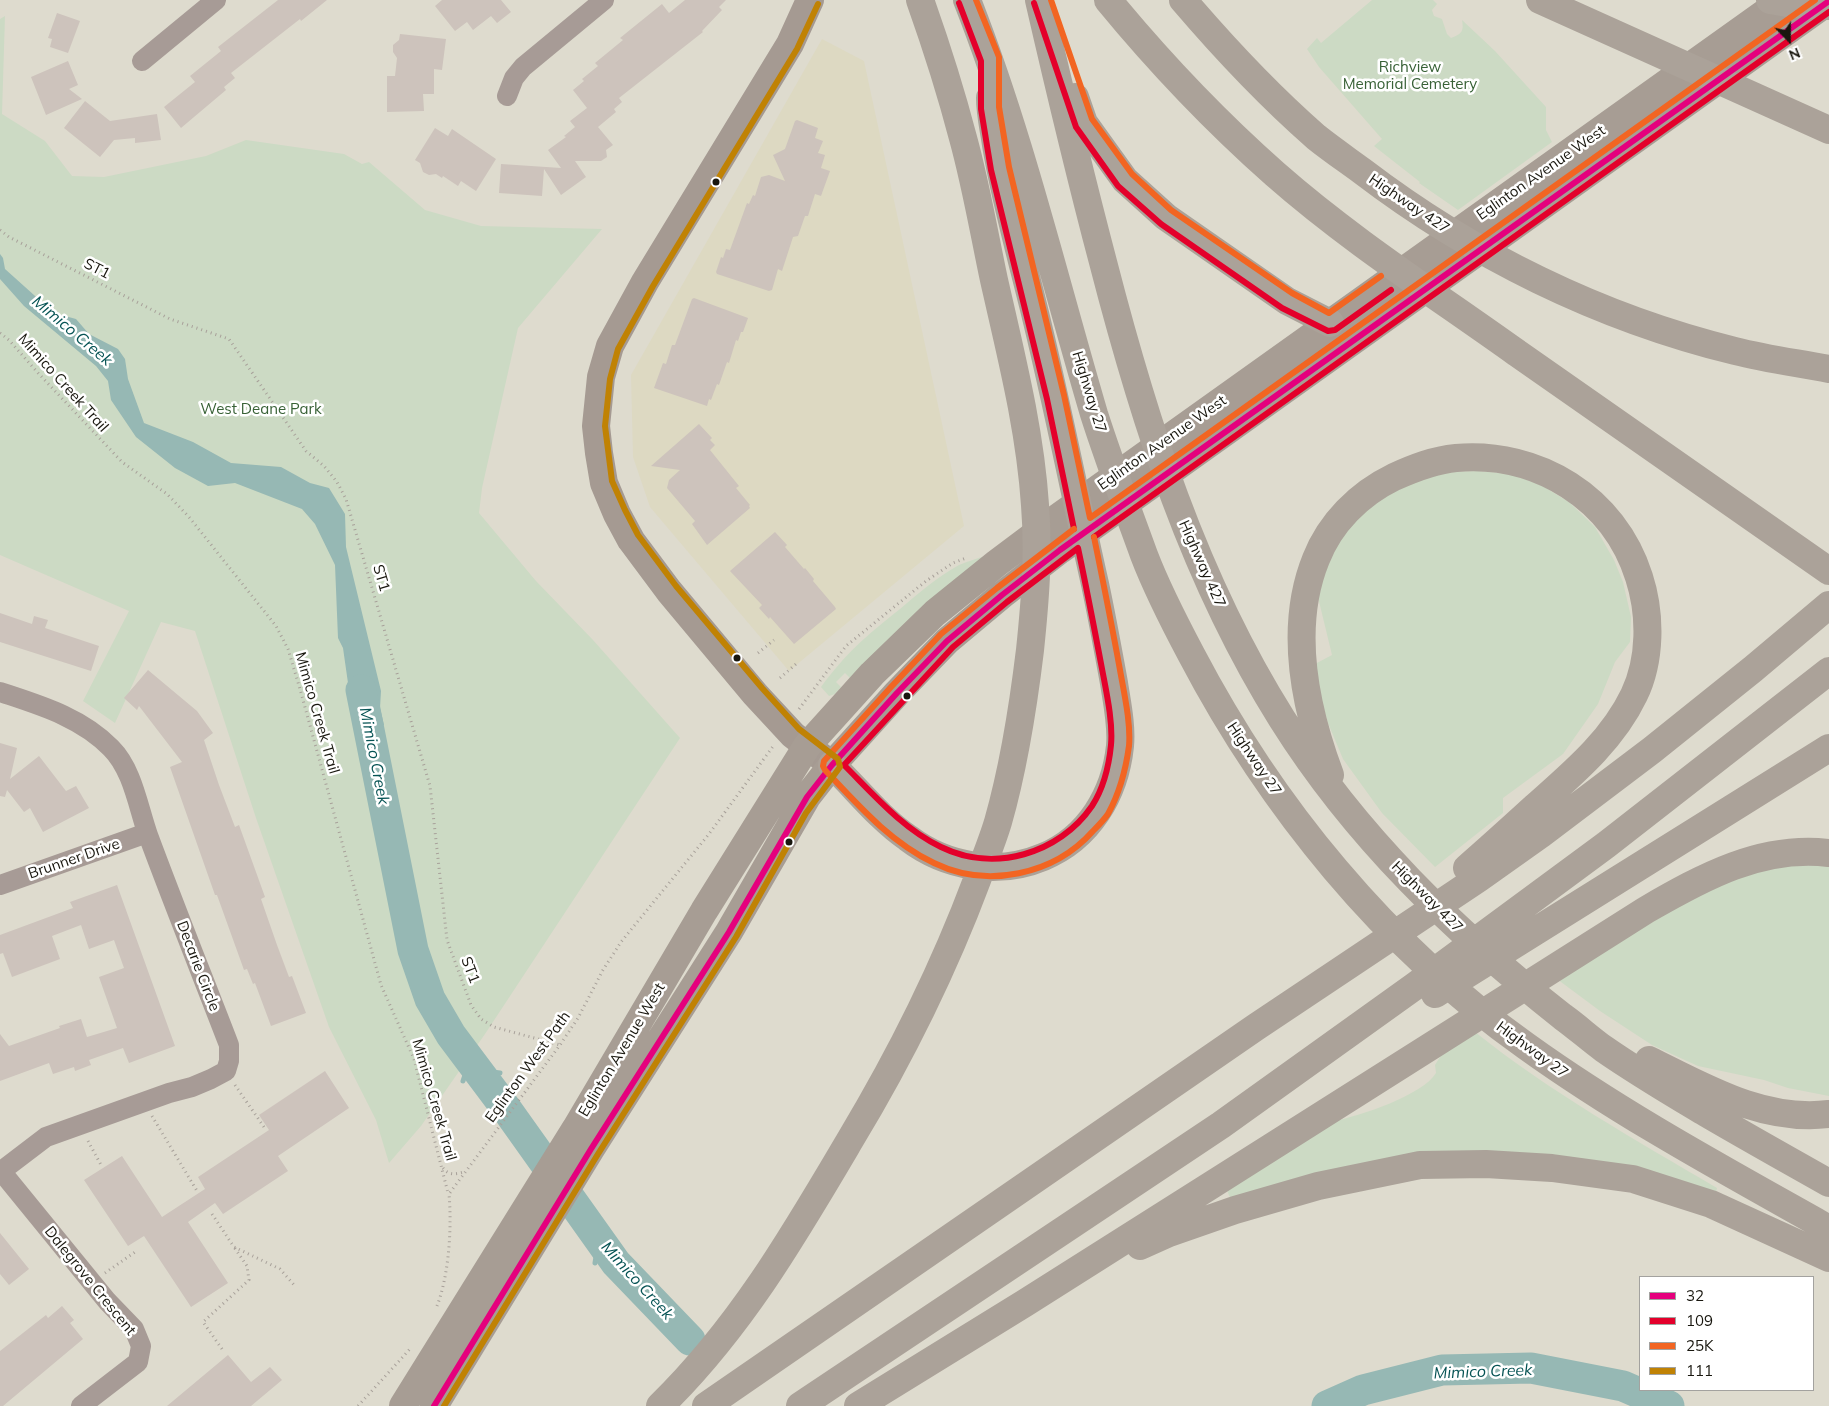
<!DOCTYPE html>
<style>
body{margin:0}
#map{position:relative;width:1829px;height:1406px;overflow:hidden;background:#dedbce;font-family:Mulish,sans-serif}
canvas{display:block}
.legend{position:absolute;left:1639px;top:1276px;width:175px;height:115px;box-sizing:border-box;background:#fff;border:1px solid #a3a29f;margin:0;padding:6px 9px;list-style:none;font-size:15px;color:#19170f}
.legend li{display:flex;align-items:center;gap:10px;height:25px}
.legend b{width:25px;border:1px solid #a3a29f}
.north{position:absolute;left:1764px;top:15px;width:50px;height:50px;-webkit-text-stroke:4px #fff;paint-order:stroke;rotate:158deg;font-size:14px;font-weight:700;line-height:20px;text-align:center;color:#19170f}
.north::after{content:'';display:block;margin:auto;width:18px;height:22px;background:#19170f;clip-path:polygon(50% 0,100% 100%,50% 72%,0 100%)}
</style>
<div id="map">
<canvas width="1829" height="1406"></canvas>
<ul class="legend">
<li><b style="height:6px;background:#e5007d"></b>32</li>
<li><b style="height:6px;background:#e4002b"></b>109</li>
<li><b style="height:6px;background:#f26522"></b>25K</li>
<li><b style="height:6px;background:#c08204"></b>111</li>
</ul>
<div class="north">N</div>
</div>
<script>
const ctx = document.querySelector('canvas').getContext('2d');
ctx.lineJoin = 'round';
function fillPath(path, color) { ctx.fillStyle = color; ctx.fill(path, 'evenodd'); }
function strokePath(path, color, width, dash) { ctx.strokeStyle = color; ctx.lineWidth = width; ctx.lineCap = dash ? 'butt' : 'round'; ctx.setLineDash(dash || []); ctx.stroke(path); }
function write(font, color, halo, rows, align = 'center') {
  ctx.font = font + ' Mulish,sans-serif'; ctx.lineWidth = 5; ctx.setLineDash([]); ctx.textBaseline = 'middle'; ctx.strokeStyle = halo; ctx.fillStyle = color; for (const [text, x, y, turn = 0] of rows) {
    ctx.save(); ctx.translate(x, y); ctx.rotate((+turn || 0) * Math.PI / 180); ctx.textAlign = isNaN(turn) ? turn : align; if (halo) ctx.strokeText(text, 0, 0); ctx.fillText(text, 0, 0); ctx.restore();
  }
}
fillPath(new Path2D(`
 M822,39L864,61L964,526L789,671L650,507L633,457L631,375Z`), '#ddd9c2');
fillPath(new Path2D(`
 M1372,0H1433L1437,4L1432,10L1434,16L1442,19L1447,34L1451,38C1462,34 1464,31 1462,20L1495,51L1546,107V130L1552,142L1458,210L1419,183L1420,182L1374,146L1382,139L1319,67L1307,49L1317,38L1321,43Z
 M5,16L2,114L45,141L72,176L104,177L206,156L246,140L344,154L362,164L369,162L425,210L481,226L602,229L518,328L482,488L479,513L536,581L593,640L680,738L485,1034L421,1126L389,1163L376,1120L329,1027L256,818L195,631L161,622L115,723L83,701L129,611L0,555V19Z
 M1479,471L1510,474L1541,485L1569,502L1595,527L1614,560L1623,582L1631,617L1630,642L1615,662L1598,704L1563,754L1503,798V813L1435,867L1382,813L1343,759L1328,723L1318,690L1315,664L1332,655L1317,593L1326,565L1338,542L1359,516L1386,494L1439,472Z
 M988,555L850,678L845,673L836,682L841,687L835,694L829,696L821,687C846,653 867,635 900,609C919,593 937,577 959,565C968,561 979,558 988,555Z
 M1772,865H1829V1096L1788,1088L1764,1080L1698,1066L1652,1045L1600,1011L1557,979L1694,896Z
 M1475,1032C1550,1092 1634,1139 1717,1188L1715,1197L1570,1157L1231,1200L1226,1188L1334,1121C1360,1116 1423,1095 1436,1073L1435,1065L1443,1052Z`), '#ccdac4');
fillPath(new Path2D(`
 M0,254L3,258L5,269L54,313L76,319L89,334L118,349L125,359L128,379L144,423L193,442L231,463L281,467L310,483L329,488L345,514L346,547L381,691L380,708L384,725L363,734L349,690L343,648L338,638L335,565L315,524L302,509L235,483L208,486L175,468L136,437L111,400L108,381L96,366L24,306L0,279Z`), '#96b8b4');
strokePath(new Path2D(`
 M477,1070L500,1073
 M463,1081L470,1060
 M595,1263L599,1238`), '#96b8b4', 5);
strokePath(new Path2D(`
 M361,690L413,950L430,999L451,1035L505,1107L616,1263L690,1340
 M1327,1406L1363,1390L1442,1370L1531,1368L1623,1386L1669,1406`), '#96b8b4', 31);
fillPath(new Path2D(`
 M278,0H327L301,21L300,19L231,73L235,78L224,87L226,90L181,128L164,107L195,82L190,76L221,51L218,47Z
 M442,0H501L511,12L497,23L491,16L473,30L467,22L455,31L435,6Z
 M685,0H726L719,7L722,10L702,31L703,32L619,98L622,102L614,109L616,112L598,127L613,145L606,150L607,157L601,161H575L586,177L561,195L544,169L542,196L499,193L501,164L561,168L548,150L566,137L564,136L575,127L570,121L587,108L573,90L584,81L582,79L598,66L595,63L623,40L620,38L662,4L669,13Z
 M57,13L80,21L68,53L50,47L52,39L48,38Z
 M400,34L446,39L442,70L434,69V94H423L424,111L387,112V76H395L397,58L393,52V45L399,40Z
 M68,61L78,85L69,89L82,99L46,115L31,77Z
 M85,101L110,121L157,114L161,140L135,143V138L114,140L100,157L64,128Z
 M797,120L818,128L815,138L823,141L818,153L825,155L821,168L830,171L821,196L815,194L808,216H805L798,236L793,237L782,271L778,269L772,290L769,291L717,274L716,272L721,257L723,258L726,249L730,250L747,203L749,204L753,195L755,196L761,177L769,175L785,181L773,155L785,149L795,121Z
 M435,128L448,136L452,129L496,159L476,191L461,181L458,186L443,176L442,178L436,174L429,175L423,172L420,163L415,160Z
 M694,298L748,318L743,332H741L738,341L736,340L729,363L727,362L719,385L717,384L711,400L709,399L707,406L654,388L663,363L666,364L672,345H675L692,299Z
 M699,424L712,438L710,440L715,445L710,450L739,486L736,488L750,505L749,506L750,508L707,545L692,524L695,521L667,488L669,480L680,470L651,466Z
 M775,532L787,545L785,547L804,569L805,568L814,579L813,581L835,607L836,609L794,644L770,617L769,619L759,608L762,605L730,571Z
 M0,613L32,624L34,616L48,620L45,628L99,646L91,671L0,642Z
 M148,670L197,711L213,733L204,740L219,785L235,827L239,825L265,897L261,899L277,945L289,977L292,976L306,1013L271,1026L255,983L253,984L247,969L244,970L217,895H215L170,767L182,762L139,706L137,710L124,698Z
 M0,743L17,748L10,779L39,756L66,791L76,786L89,808L43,832L30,808L24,812L7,790L5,797L0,796Z
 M117,885L175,1046L129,1063L123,1048L89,1060L91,1065L75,1071L74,1067L53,1074L49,1063L0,1081V1034L9,1046L60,1028L59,1026L81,1019L87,1037L117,1028L99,977L124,968L114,940L89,949L81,925L52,936L60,959L12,977L3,953L0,954V935L73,908L70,902Z
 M325,1071L349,1108L278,1156L288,1171L223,1214L215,1203L188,1222L228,1283L191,1307L144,1236L128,1246L84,1180L122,1156L162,1217L205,1189L198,1177L269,1130L259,1115Z
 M0,1233L29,1269L9,1285L0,1274Z
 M62,1306L74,1320L70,1323L83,1339L3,1406H0V1351L46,1315L48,1318Z
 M228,1355L251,1382L270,1367L282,1380L251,1406H167Z`), '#cdc3bc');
strokePath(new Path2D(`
 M0,230L9,237L170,319L229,339L306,451L324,466L337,482L346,499L430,786L447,940L471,1005L481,1019L494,1027L560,1045
 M0,333L9,340L39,374L122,462L167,494L189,517L276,626L288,649L300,689L381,985L414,1059L448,1193
 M758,653L774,640
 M780,678L796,664
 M799,709L846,646L926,581L953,563L966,558
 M235,1085L266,1130
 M152,1116L197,1191
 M88,1141L101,1165
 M443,1168C449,1176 456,1174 464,1172
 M212,1214L234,1247L280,1269L295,1286
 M105,1273L135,1252
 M437,1306C449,1275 452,1227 449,1194L560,1045L578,1018L603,970L621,942L709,834L774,745
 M222,1349L203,1322L249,1280L247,1266L234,1247
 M358,1406L410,1349`), '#a8a19a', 3, [1, 4]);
strokePath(new Path2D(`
 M142,61L216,0
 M507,96L514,78L523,67L604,0
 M0,692C39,705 81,717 111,748C133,770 138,807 148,835C174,905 202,975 229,1045V1061L226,1071L211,1079L192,1087L169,1093L46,1137L0,1172
 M0,885L147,833
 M1,1171L107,1301L134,1329L141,1346L138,1362L81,1406`), '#a79b96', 20);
strokePath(new Path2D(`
 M810,0L790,44L645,282L610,346L601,377L596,426L599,453L604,483L617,514L631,540L669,591L755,694L793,735L832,765`), '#a59a92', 28);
strokePath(new Path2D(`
 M403,1406L576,1128L704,911L807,746L872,674L935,613L997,563L1053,521L1783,0
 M434,1406L591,1149L729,932L807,797L832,765L897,693L947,641L1002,595L1060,550L1829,1`), '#a79d94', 28);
strokePath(new Path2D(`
 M967,0C1020,135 1053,275 1094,414C1109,461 1127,508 1144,555C1157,589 1174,622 1191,654C1271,807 1385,946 1526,1046C1622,1115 1726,1171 1829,1229
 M1039,0C1059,87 1080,175 1103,262C1144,421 1194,579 1282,719C1356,837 1455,932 1563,1017C1577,1027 1590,1039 1604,1049C1637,1072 1671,1092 1706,1113C1747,1137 1788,1160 1829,1183
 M1108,0C1159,62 1214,120 1275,174C1350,240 1436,295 1517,353C1621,426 1725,499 1829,571
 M1183,0C1224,48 1268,95 1316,137C1331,149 1347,160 1362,171C1472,255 1600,318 1735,351C1766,359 1798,363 1829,369
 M1540,0L1829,130
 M1770,0L1793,4L1829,6
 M1075,97L1084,123L1125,180L1166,217L1287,301L1330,323
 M832,765C857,789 879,818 908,838C946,867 998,876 1043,857C1089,838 1115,794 1120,746C1122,726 1117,703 1114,683C1108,650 1102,617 1095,584C1074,491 1056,398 1033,305C1020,252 1005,199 996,145C994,130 990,114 990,98
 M1330,775C1305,708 1288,628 1316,559C1330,523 1359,494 1394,477C1414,468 1434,460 1456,458C1538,451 1614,498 1639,577C1651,614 1651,660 1634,695C1612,741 1572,774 1535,807C1512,828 1490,848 1467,868
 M1435,994L1829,748
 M1649,1060C1706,1088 1763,1122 1829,1114
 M1140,1246L1169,1233L1235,1210L1318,1186L1420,1165L1486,1164L1552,1168L1633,1179L1711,1204L1829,1258
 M660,1406C740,1328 794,1235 850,1140C900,1057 943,971 977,880C984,861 992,842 998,822C1014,766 1023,708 1030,650C1035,602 1039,554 1035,505C1030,429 1011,355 994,280C984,233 976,185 963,138C951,92 936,45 920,0
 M706,1406L1256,1027L1479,878L1541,834L1652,750L1753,669L1829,605
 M800,1406L1221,1125L1415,986L1606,845L1829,671
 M858,1406L1025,1303L1646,910C1703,877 1761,845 1829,853`), '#aba299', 28);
strokePath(new Path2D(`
 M434,1406L591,1149L729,932L807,797L832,765L897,693L947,641L1002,595L1060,550L1829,1`), '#e5007d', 6);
strokePath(new Path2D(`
 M959,3L981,61V109L991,170L1047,399L1074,529
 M1034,3L1076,127L1118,186L1161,224L1282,308L1328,331L1335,330L1391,290
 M1094,537L1829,12
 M1078,548C1087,590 1095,632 1103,674C1107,695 1113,723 1111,745C1109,765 1103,789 1092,806C1059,854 994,873 941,847C902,828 874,795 844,765L953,647L1007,602Z`), '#e4002b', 6);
strokePath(new Path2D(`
 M976,0L999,57V107L1009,167L1064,395L1090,518L1815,0
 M1051,0L1092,119L1132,174L1171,210L1292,293L1329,313L1381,276
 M1074,529L997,588L941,634L891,687L824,761L823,766L825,770C858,805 890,842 934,863C987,889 1054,875 1093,831C1098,826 1104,820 1108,814C1119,794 1126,768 1129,746C1131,723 1124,693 1120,670C1112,626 1103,581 1094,537`), '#f26522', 6);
strokePath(new Path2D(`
 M444,1406L598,1154L736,937L806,813L840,767L838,759L799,729L762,688L676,586L638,535L625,510L612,481L605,426L610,379L618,349L653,286L797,49L818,4`), '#c08204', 6);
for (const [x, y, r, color] of [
 [716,182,4.5,"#19170f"],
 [737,658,4.5,"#19170f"],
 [907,696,4.5,"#19170f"],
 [789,842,4.5,"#19170f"]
]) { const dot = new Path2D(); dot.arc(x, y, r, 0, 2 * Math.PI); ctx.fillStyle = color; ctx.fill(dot); strokePath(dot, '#fff', 2); }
write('15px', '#386136', '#fff', [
 ["Richview",1410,67],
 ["Memorial Cemetery",1410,84],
 ["West Deane Park",261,409]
]);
write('15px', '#19170f', '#fff', [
 ["Eglinton Avenue West",1541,173,-35],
 ["Highway 427",1409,204,34],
 ["ST1",97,269,27],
 ["Mimico Creek Trail",63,383,48],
 ["Highway 27",1089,392,73],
 ["Eglinton Avenue West",1162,443,-35],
 ["Highway 427",1202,564,66],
 ["ST1",381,578,74],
 ["Mimico Creek Trail",317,713,74],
 ["Highway 27",1254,759,56],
 ["Brunner Drive",74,859,-19],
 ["Highway 427",1427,897,45],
 ["Decarie Circle",198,966,69],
 ["ST1",470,970,69],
 ["Eglinton Avenue West",622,1050,-59],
 ["Highway 27",1532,1050,36],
 ["Eglinton West Path",528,1067,-54],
 ["Mimico Creek Trail",434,1100,74],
 ["Dalegrove Crescent",90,1281,51]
]);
write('italic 16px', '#065354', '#fff', [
 ["Mimico Creek",72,331,40],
 ["Mimico Creek",374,756,79],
 ["Mimico Creek",637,1281,48],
 ["Mimico Creek",1483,1372,-2]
]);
</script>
